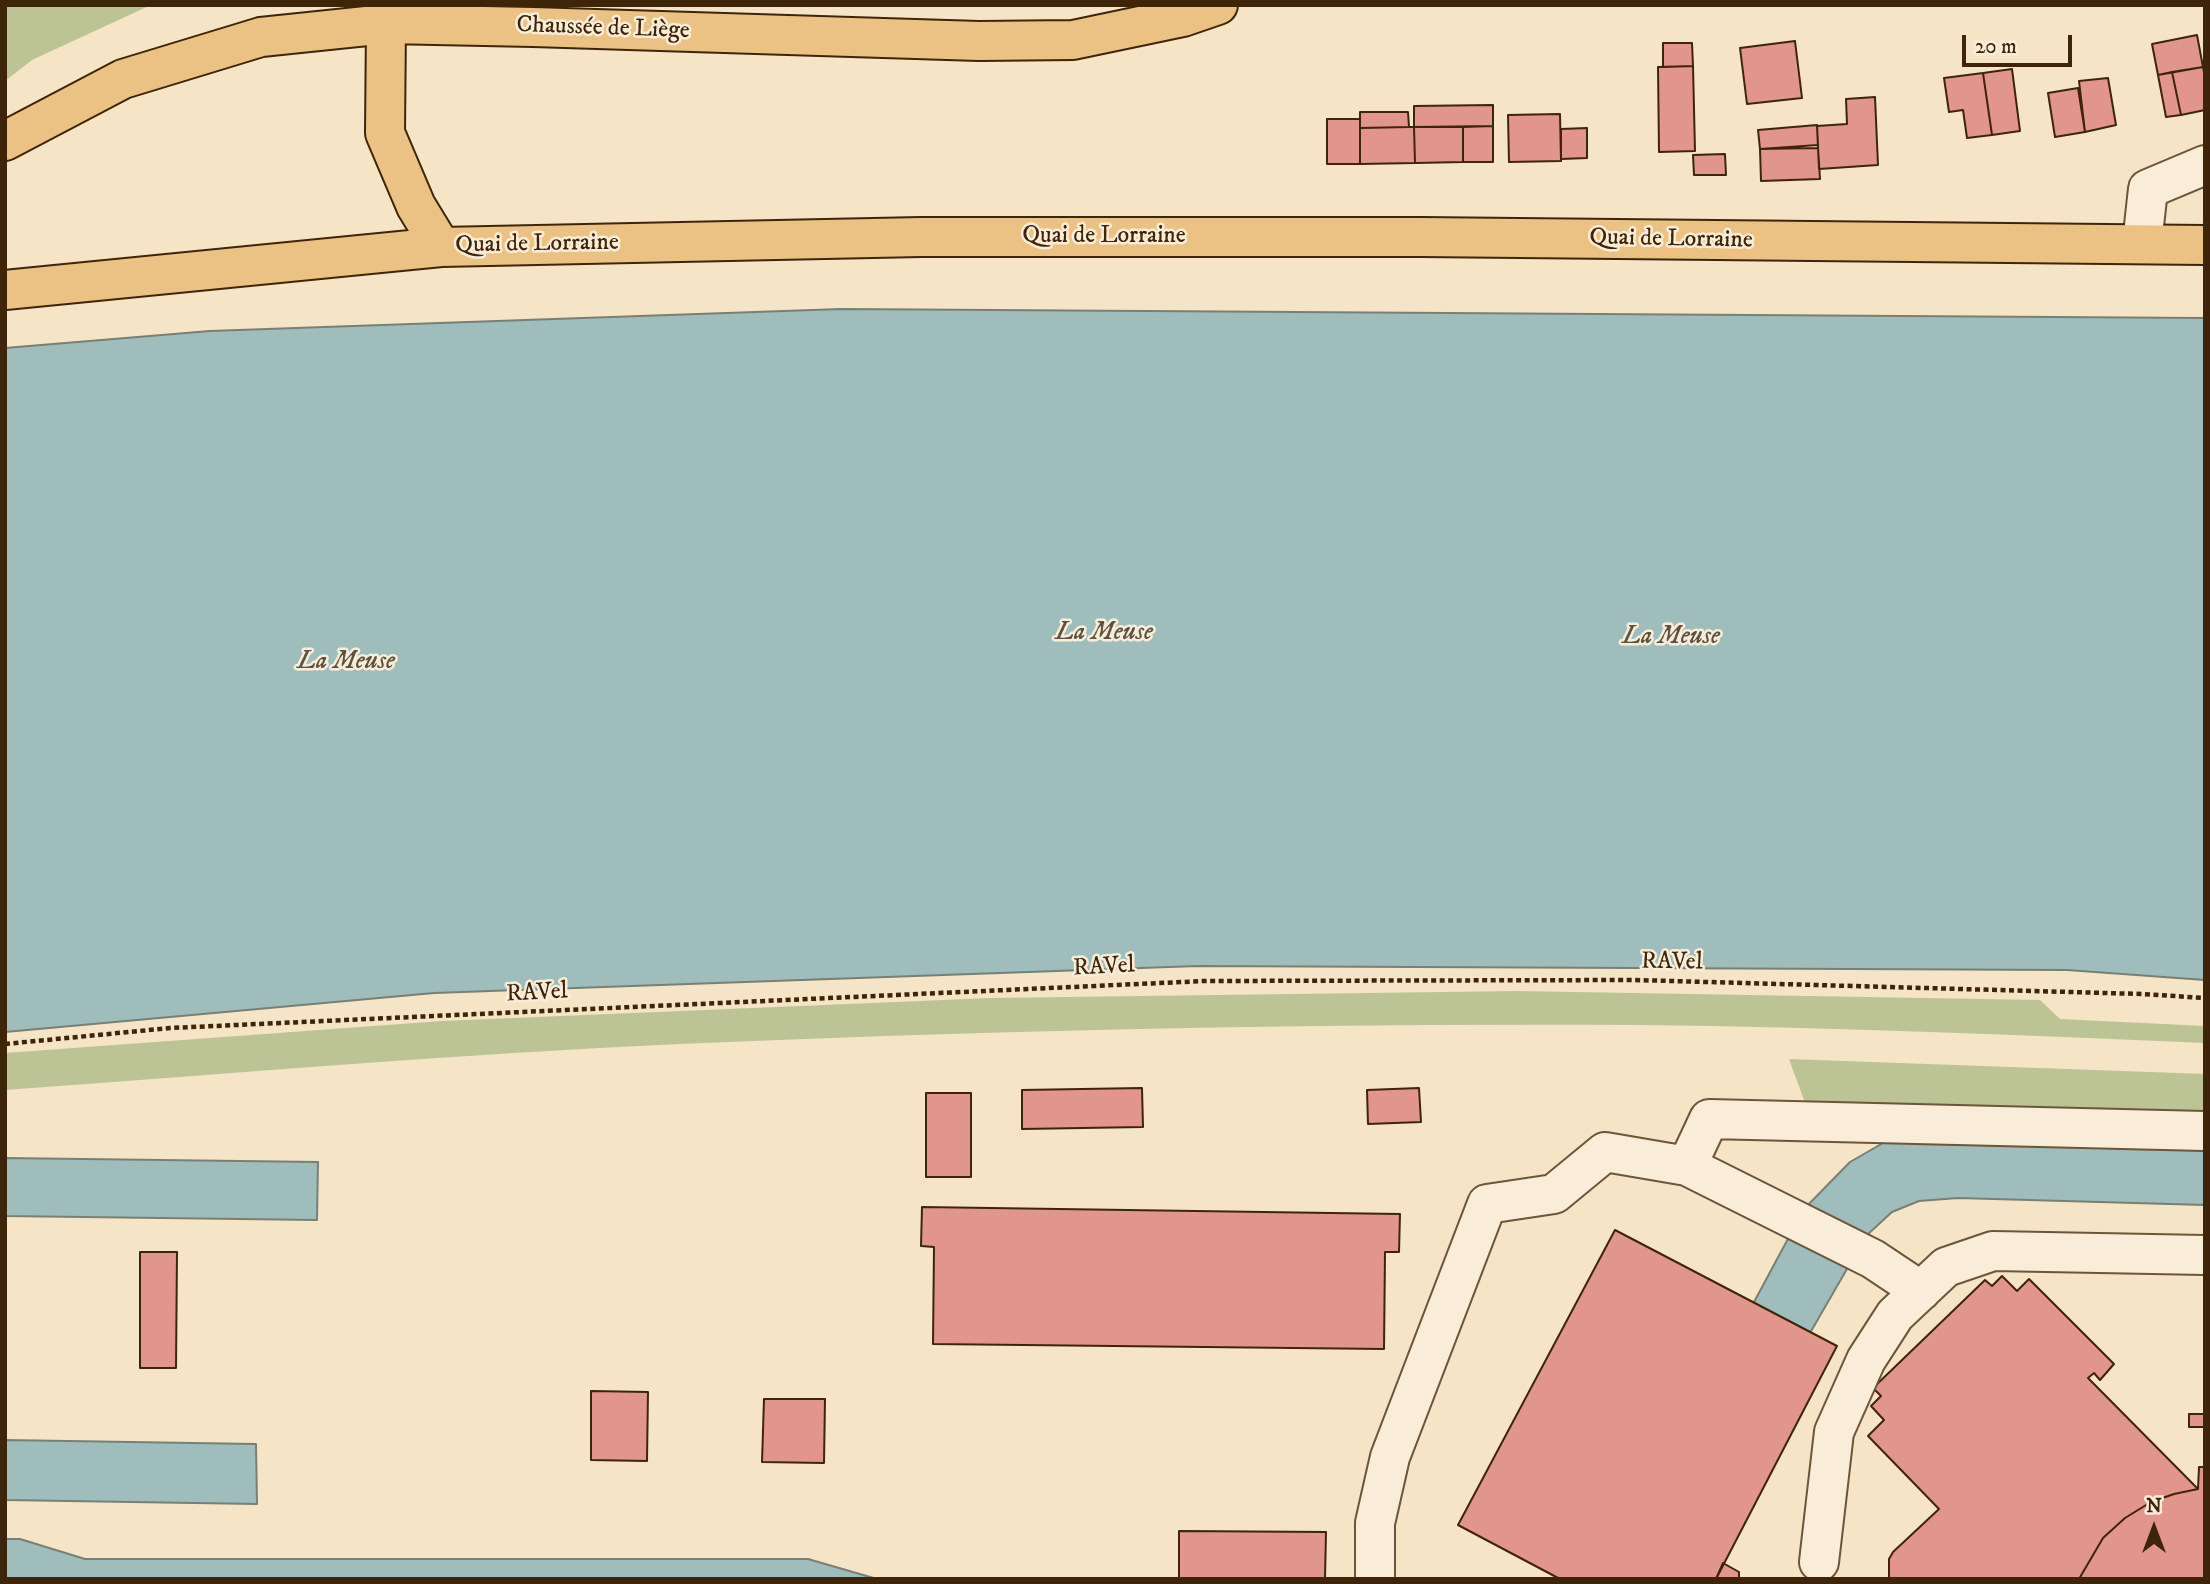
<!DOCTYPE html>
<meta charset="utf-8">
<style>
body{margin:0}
#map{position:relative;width:2210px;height:1584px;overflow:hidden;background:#f6e4c6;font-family:"IM FELL DW Pica",serif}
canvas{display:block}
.frame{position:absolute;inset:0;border:7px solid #3e250a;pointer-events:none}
.north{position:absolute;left:2119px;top:1493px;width:70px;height:70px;-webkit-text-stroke:5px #f9edda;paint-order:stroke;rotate:0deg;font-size:19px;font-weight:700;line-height:28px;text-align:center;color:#3e250a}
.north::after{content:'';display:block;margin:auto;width:24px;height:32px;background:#3e250a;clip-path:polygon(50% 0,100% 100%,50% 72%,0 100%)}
.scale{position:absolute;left:1962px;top:35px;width:110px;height:32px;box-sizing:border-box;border:4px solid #3e250a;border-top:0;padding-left:9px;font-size:21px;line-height:24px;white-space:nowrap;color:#3e250a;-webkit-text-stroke:5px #f9edda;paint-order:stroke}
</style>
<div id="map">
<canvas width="2210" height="1584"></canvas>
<div class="frame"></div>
<div class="north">N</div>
<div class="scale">20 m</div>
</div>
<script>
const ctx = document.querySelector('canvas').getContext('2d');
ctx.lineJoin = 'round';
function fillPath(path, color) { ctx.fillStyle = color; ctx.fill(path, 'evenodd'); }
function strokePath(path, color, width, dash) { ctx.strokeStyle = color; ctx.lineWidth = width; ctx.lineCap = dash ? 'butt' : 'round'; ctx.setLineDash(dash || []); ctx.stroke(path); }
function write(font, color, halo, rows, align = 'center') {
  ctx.font = font + ' "IM FELL DW Pica",serif'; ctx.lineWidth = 5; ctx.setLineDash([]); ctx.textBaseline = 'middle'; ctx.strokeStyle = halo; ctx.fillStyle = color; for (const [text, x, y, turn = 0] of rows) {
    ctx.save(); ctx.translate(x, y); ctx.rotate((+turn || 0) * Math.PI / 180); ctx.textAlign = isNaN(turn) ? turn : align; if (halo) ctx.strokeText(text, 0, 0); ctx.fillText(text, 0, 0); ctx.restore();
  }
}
fillPath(new Path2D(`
 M5,5H151L32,60L5,81Z
 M1517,991L2040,1000L2060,1019L2205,1026V1043C2017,1035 1829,1027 1641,1025C1320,1023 999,1030 679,1044C454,1054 230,1074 5,1090V1053L442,1021L991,998Z
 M1789,1059L2205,1074V1121L1808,1111Z`), '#bcc495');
const water = new Path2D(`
 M841,309L2205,318V980L2067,970L1198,966L434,993L5,1032V348L210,331Z
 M1890,1139L2205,1140V1205L1958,1198L1919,1201L1892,1212L1866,1236L1668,1579H1575L1754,1302L1804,1209L1850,1162Z
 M5,1158L318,1162L317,1220L5,1216Z
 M5,1440L256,1444L257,1504L5,1500Z
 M5,1539H20L85,1559H808L877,1579H5Z`);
fillPath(water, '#9ebdbc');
strokePath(water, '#788075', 2);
const building = new Path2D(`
 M2197,35L2203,67L2158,75L2152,44Z
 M1795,41L1802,98L1747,104L1740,48Z
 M1663,43H1692L1693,66L1663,67Z
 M1693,66L1695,151L1659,152L1658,67Z
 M2203,67L2205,78V110L2181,115L2172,72Z
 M2012,69L2020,131L1992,135L1983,73Z
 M2172,72L2181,115L2166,117L2158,75Z
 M1983,73L1992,135L1967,138L1963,110L1949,112L1944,78Z
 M2108,78L2116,125L2085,132L2079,81Z
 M2078,88L2085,132L2055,137L2048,93Z
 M1875,97L1878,165L1819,169L1817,126L1847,124L1846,99Z
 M1493,105V126L1414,127V106Z
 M1360,112H1408L1409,127L1360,128Z
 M1560,114L1561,161L1509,162L1508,115Z
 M1327,119H1360V164H1327Z
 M1817,125L1818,145L1760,149L1758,130Z
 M1493,126V162H1463V127Z
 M1409,127H1414L1415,163L1360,164V128Z
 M1414,127H1463V162L1415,163Z
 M1587,128V158L1561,159V129Z
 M1818,148L1820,179L1761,181L1760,149Z
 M1725,154L1726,175H1694L1693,155Z
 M1142,1088L1143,1127L1022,1129V1090Z
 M1419,1088L1421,1122L1368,1124L1367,1090Z
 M926,1093H971V1177H926Z
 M922,1207L1400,1214L1399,1252H1385L1384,1349L933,1344L934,1247L921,1246Z
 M1615,1230L1837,1346L1716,1579H1560L1458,1525Z
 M140,1252H177L176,1368H140Z
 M2002,1276L2017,1291L2029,1279L2114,1364L2100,1380L2094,1373L2088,1378L2198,1489L2174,1494L2151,1502L2125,1518L2103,1538L2079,1579H1889V1559L1893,1552L1939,1509L1868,1436L1884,1420L1871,1406L1881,1396L1873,1388L1985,1280L1992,1286Z
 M591,1391L648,1392L647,1461L591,1460Z
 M764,1399H825L824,1463L762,1462Z
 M2189,1414H2205V1427H2189Z
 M2199,1467H2205V1579H2079L2103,1538L2125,1518L2151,1502L2174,1494L2198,1489Z
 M1179,1531L1326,1532L1325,1579H1179Z
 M1723,1563L1739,1572V1579H1716Z`);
fillPath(building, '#e2958b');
strokePath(building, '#3e250a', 2);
const minor = new Path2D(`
 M2142,244L2148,189L2205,165
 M1687,1166L1709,1119L2205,1131
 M1819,1562L1834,1432L1866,1360L1895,1315L1946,1267L1993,1251L2205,1255
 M1375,1579V1523L1390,1457L1487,1204L1554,1194L1605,1152L1687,1166L1873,1259L1921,1291`);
const major = new Path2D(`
 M386,24L385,133L416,206L441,247
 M5,141L123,79L261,37L386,24L533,27L979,41L1073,40L1183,17L1218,5
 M5,290L441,247L921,237H1421L2205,245`);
strokePath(minor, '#6c5539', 42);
strokePath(major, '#3e250a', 42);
strokePath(new Path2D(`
 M5,1044L170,1028L1204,981L1635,980L2142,994L2205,998`), '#3e250a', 4.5, [5, 3.5]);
strokePath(minor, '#f9edda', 38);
strokePath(major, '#ebc283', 38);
write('24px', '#3e250a', '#f9edda', [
 ["Chaussée de Liège",603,29,2],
 ["Quai de Lorraine",1104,237],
 ["Quai de Lorraine",1671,240,1],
 ["Quai de Lorraine",537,245,-1],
 ["RAVel",1672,963,1],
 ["RAVel",1104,968,-3],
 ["RAVel",537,994,-3]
]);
write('italic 26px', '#5b533f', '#f9edda', [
 ["La Meuse",1104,634],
 ["La Meuse",1671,638],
 ["La Meuse",346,663]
]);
</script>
